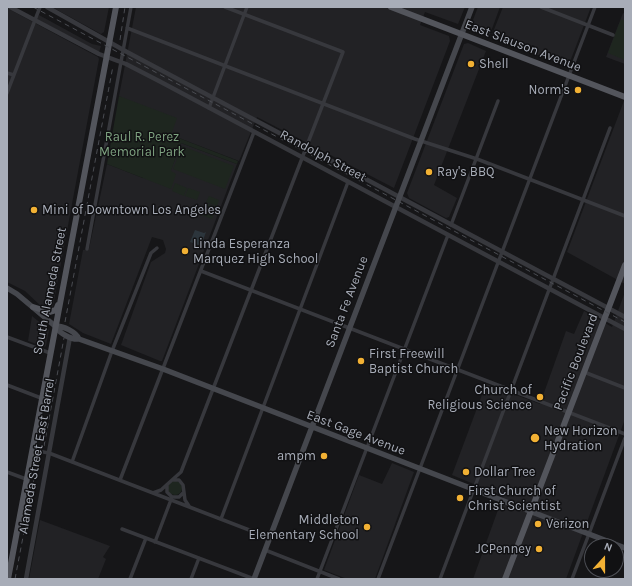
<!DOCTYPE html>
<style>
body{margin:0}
#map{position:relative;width:632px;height:586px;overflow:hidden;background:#161618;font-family:Karla,sans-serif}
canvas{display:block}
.frame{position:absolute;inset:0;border:8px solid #a8adb8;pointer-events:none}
.north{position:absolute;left:584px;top:538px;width:40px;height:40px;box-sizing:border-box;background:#111113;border:1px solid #4d4f55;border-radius:50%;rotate:21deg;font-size:11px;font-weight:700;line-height:16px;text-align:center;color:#a8adb8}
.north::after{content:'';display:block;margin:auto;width:14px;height:18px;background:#f2b134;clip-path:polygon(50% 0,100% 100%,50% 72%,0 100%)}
</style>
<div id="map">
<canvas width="632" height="586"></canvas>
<div class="frame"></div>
<div class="north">N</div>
</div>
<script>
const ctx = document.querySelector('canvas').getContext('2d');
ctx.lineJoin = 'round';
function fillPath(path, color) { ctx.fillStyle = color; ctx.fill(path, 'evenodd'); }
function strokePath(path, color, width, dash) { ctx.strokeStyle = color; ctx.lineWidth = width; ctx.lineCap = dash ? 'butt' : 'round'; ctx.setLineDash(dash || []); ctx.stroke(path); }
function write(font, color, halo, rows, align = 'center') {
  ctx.font = font + ' Karla,sans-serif'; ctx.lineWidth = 3; ctx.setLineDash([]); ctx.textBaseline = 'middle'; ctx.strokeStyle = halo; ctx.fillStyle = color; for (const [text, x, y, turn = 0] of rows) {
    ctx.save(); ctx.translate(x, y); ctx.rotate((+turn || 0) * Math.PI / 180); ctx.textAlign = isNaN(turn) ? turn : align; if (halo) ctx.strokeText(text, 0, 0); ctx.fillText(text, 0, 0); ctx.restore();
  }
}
fillPath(new Path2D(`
 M52,7H109L104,32L101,34Z
 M136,7H465L458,24L425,12L420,25L449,36L450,41L394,188L257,117L239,161L171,135L119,96Z
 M478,7H500L489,37L472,31L471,25Z
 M503,7H591L568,67L491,37Z
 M7,8L98,57L99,59L53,306L50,309H44L25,291L7,282Z
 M623,13L625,14V64L606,57Z
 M39,15L92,44L101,46L99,52L37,19Z
 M468,43L486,51L434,185L457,198L449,217L446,218L409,198L407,193L464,44Z
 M625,98V284L567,252Z
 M181,143L237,164L162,361H160L121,345L151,262L165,253L166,249L163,240L152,237L111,344L83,333L69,324L83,250L89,249L107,164L143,178L170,172Z
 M625,292V419L566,579H473L503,496L452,475L486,384L540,404L566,331L574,334L584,311L612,327Z
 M32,316L49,330L46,346L44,347L28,341Z
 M392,463L414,472L375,579H347L324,570L359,475L382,484Z
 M40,520L110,546L103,557L106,559L98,579H29Z`), '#222225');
fillPath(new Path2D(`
 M621,19L625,21V60L608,53Z
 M119,96L177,118L171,135L238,161L237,164L181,143L171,171L176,174L171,189L107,164Z
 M182,146L234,166L225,189L173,169Z
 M175,183L187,188L184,196L172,191Z
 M188,188L200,192L197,200L185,196Z
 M209,196L219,200L217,206L206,202Z
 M206,203L217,207L214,212L204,208Z
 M203,209L214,213L212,219L201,215Z
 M168 488a7 7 0 1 1 14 0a7 7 0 1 1-14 0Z`), '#1e261f');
fillPath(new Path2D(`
 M195,230L204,233L206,232L201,246L190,242Z`), '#2c353c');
strokePath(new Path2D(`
 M541,7L613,35
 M127,28L415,139L477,159L625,216
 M7,73L14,75
 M7,93L40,7
 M209,108L247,7
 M451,225L498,101
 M87,249L131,7
 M201,271L625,434
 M7,337L50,353
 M584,372L625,388
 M7,385L41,398
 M32,450L49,453L270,538
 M72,462L112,351L151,253L157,248
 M7,472L26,479
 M120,480L254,132
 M172,480L181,472L343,52L225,7
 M167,485V492L172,497H179L184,492
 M153,493L161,490L172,480H179L183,485L185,500L189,506
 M221,519L348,182
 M122,529L254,579
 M155,542L172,497
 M265,550L339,579
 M130,579L146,538
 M191,579L199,558
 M317,579L448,235
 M378,579L595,7
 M440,579L610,128
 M572,579L625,438`), '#37383d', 3.5);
strokePath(new Path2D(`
 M10,7L99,54L126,64L159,81L625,329
 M47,7L127,52L625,317
 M26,579L70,337`), '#37383d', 4.5);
strokePath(new Path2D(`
 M7,288L17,294L55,326C59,333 71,340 79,339L163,369L625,548
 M55,326C64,326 76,332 79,339
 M254,579L472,7`), '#45474d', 5.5);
strokePath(new Path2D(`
 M391,7L625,97
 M33,307L49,312L56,310L58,305
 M8,579L116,7
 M505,579L625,265`), '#53555c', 6);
strokePath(new Path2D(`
 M33,7L625,322
 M120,40L125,7
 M65,322L113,66
 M44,446L64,338
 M15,579L38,458`), '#4a4c52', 1, [5, 4]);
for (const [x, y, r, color] of [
 [471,64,4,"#f2b134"],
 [578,90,4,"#f2b134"],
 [429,172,4,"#f2b134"],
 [34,210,4,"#f2b134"],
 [185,251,4,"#f2b134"],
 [361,361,4,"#f2b134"],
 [540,397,4,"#f2b134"],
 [535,438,5,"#f2b134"],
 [324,456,4,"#f2b134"],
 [466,472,4,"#f2b134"],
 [460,498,4,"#f2b134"],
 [538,524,4,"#f2b134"],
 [367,527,4,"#f2b134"],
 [539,549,4,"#f2b134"]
]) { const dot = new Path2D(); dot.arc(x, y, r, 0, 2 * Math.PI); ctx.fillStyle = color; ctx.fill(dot); strokePath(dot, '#111113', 1.5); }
write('13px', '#a8adb8', '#111113', [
 ["East Slauson Avenue",523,46,21],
 ["Randolph Street",323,156,28],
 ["South Alameda Street",50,291,-79],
 ["Santa Fe Avenue",347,302,-69],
 ["Pacific Boulevard",576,362,-69],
 ["East Gage Avenue",356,433,21],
 ["Alameda Street East Barrel",37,456,-80]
]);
write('13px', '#a8adb8', '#111113', [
 ["Shell",479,64],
 ["Norm's",570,90,"right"],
 ["Ray's BBQ",437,172],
 ["Mini of Downtown Los Angeles",42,210],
 ["Linda Esperanza",193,244],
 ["Marquez High School",193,259],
 ["First Freewill",369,354],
 ["Baptist Church",369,369],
 ["Church of",532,390,"right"],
 ["Religious Science",532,405,"right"],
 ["New Horizon",544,431],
 ["Hydration",544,446],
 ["ampm",316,456,"right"],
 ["Dollar Tree",474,472],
 ["First Church of",468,491],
 ["Christ Scientist",468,506],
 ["Middleton",359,520,"right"],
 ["Elementary School",359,535,"right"],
 ["Verizon",546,524],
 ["JCPenney",531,549,"right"]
], 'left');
write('13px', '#7fa381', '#111113', [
 ["Raul R. Perez",142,137],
 ["Memorial Park",142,152]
]);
</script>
